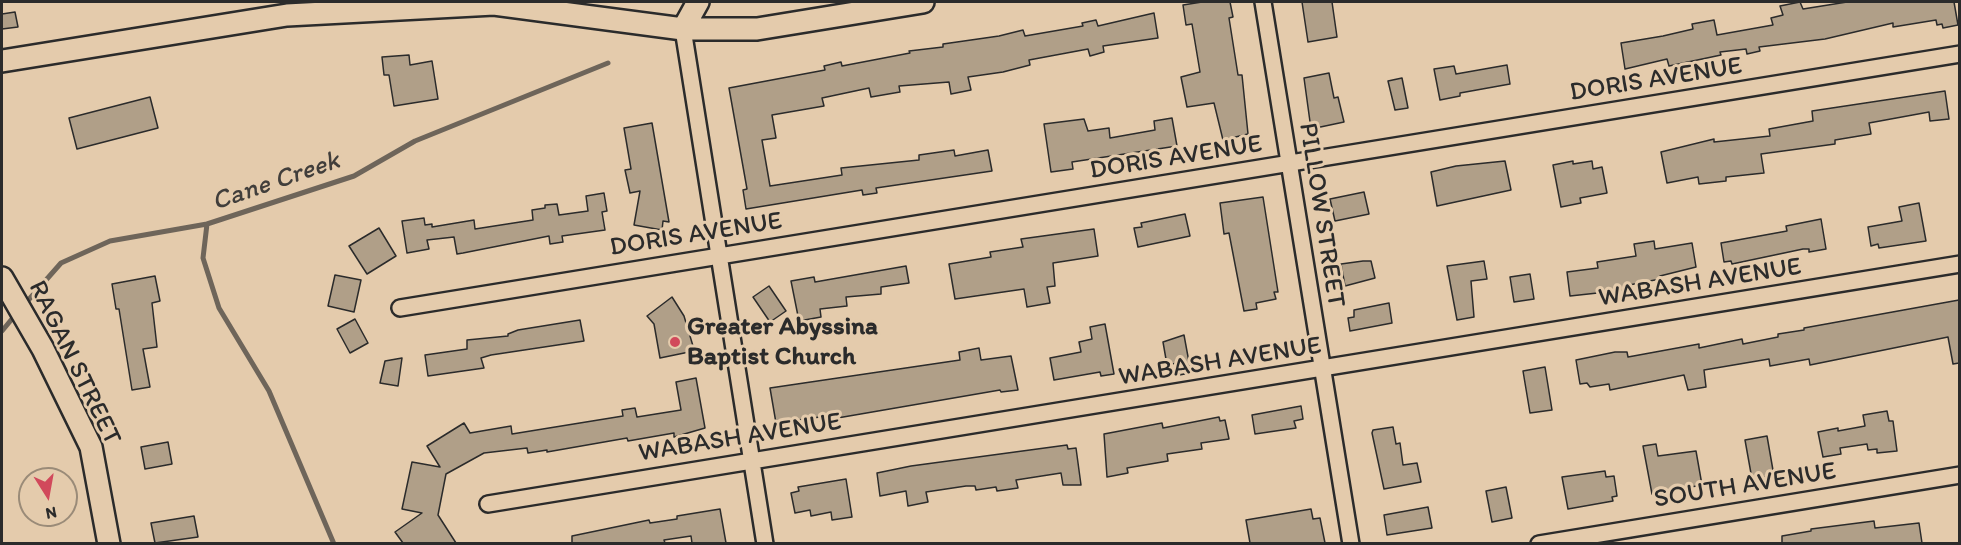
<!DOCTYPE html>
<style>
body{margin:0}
#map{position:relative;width:1961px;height:545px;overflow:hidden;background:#e4cbac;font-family:Itim,sans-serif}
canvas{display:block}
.frame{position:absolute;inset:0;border:3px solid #2b2b2b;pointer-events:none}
.north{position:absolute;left:18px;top:467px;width:60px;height:60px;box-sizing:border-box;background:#e4cbac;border:2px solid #9a8b78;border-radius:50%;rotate:169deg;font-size:16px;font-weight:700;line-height:24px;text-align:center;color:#2b2b2b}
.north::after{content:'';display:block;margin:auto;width:21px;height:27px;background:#d1495b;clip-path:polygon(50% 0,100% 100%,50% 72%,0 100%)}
</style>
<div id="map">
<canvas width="1961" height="545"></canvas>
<div class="frame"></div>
<div class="north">N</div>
</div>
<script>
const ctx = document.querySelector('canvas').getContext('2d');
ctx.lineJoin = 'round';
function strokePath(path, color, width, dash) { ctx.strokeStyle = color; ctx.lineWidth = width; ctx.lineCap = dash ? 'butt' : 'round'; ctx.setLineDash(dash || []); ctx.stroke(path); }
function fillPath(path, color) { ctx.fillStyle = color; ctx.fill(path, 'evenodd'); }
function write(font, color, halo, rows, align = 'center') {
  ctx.font = font + ' Itim,sans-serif'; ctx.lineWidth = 6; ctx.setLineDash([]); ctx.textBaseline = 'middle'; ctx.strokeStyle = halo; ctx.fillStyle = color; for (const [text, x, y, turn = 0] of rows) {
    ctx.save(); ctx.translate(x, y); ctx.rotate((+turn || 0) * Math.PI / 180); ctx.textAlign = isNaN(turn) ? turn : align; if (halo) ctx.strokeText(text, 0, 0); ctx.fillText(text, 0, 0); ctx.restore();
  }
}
strokePath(new Path2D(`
 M24,305L61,263L110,241L207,224
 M2,331L16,314
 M334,544L269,391L219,308L203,258L207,224L354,176L415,141L608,63`), '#6e655a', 5);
const building = new Path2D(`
 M1202,2H1230L1233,17L1229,18L1238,75H1242L1248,134L1223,140L1214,103L1187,107L1181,77L1200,72L1192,24L1186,25L1183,5Z
 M1302,2H1332L1337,37L1308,42Z
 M1800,2L1803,9L1847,2H1954L1958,25L1943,28L1942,24L1937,25L1936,20L1893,27V23L1825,39L1759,47L1760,51L1747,54L1746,49L1720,52L1721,55L1669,66L1667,59L1625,69L1621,43L1663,36L1693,29L1692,24L1714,20L1717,35L1773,25L1771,18L1783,15L1780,6Z
 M15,12L18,27L2,29V14Z
 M1154,13L1158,38L1103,46L1104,52L1090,56L1088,49L1029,60L1030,65L1003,72L968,77L971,90L951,94L949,82L899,86L900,92L871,97L869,88L822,98L824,106L772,115L776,138L762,140L770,186L842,175L841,168L919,160V155L954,150L955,156L988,150L992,171L876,188L877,193L863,195L862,190L746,209L743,190L747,189L729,88L825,70L824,66L841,62L842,66L910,53L909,51L943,47V44L999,36L1023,30L1025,36L1083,26L1082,23L1096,20L1098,26Z
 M409,55L410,65L432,61L438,99L394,106L389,75H384L382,57Z
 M1507,65L1510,84L1460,93V96L1440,100L1434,69L1454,66L1456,74Z
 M1329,73L1334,98L1338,97L1344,122L1311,129L1304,78Z
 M1402,78L1408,108L1395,110L1388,81Z
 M1945,91L1949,119L1930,121L1929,112L1869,123L1871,134L1835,140V144L1761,154L1764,173L1726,177V181L1699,184L1698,177L1667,183L1661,152L1714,139V142L1770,136L1769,129L1813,121L1812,111Z
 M150,97L158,128L77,149L69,118Z
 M1172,118L1177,146L1072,162L1073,169L1051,172L1044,124L1084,119L1088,131L1109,128L1110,138L1155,130L1154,121Z
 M652,123L669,222L663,221L662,230L634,225L640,191L630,193L625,170L631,169L624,128Z
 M1505,161L1511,190L1437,206L1431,172L1456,166Z
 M1573,161V164L1592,161L1593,169L1602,167L1607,193L1580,198L1581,203L1561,207L1553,165Z
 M1364,192L1369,214L1335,221L1330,199Z
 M604,193L607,211L602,212L605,230L562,236L563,242L550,244L549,236L463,253L457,254L454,237L427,240L429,249L407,253L402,221L424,218L425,225L432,224V227L474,220L475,229L533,220L532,210L545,208V205L557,204L559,215L588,211L586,196Z
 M1263,197L1278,292H1274L1276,299L1256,303L1257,309L1244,311L1229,233L1224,234L1220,203Z
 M1919,203L1926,241L1879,248L1878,244L1871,246L1868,227L1902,221L1899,207Z
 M1185,214L1190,236L1138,247L1134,228L1142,227L1141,223Z
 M1821,219L1826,249L1809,252V249H1803L1732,264L1731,261L1724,262L1721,243L1787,231L1786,226Z
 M379,228L396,256L367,274L349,246Z
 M1094,229L1098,256L1053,263L1055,286L1047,287L1050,303L1027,307L1024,289L955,299L949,264L991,257L990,252L1023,247L1021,239Z
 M1654,241L1655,249L1692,243L1696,267L1660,276V279L1624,286L1625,290L1570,296L1567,272L1598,268L1597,262L1636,256L1634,244Z
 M1363,261H1371L1375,278L1345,286L1341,264Z
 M1484,261L1487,279L1471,281L1474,317L1457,320L1447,266Z
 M906,266L909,283L881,287V294L846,297L847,306L820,309L821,317L799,321L791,281L814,277L815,282Z
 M1530,274L1534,299L1514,302L1510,277Z
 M335,275L361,280L354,312L328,306Z
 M155,276L160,301L152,303L157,347L143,349L150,387L132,390L119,309H116L112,284Z
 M769,286L786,311L770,322L753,297Z
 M672,297L684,316L693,346L688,348L689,352L660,358L654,324L647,316Z
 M1959,300V363L1953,364L1948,337L1810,365L1809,359L1770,366L1769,359L1704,370L1706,387L1688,390L1684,375L1610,390L1609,384L1590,387L1587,383L1580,384L1576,360L1615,352H1627L1628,357L1699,344V348L1742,339L1743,344L1778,337V334L1804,330V328Z
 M1389,303L1392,323L1350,331L1348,318L1354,317V310Z
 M355,319L368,343L350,353L337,329Z
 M580,320L584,341L491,355L481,358L484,368L428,376L425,355L467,349V340L508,336V334L518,330Z
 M1105,324L1114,374L1101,376L1100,372L1054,380L1050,358L1081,352L1079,342L1092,339L1090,327Z
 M1184,335L1191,373L1179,375L1177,363L1167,365L1163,342Z
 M979,348L981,360L1011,356L1018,390L1001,392L1000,390L820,421V417L776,423L770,388L960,360L959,352Z
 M402,358L398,386L380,383L385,361Z
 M1545,367L1552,410L1530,413L1523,371Z
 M696,378L705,428L674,437V433L628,441L627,438L547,452V450L528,453L527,448L484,453L446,474L438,515L456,543H403L395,532L422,513L402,509L412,462L440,467L427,446L464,423L470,433L511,426L512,434L623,416L622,410L635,408L637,417L681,410L676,382Z
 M1301,406L1303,419L1294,421L1296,428L1255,434L1252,415Z
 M1887,411L1889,421H1893L1897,451L1877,453V449L1868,450L1867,444L1840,448L1841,454L1823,457L1818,432L1838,428V431L1865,426L1863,415Z
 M1219,417L1220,421L1225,420L1229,439L1201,443L1202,449L1167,454L1168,461L1127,468L1128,473L1107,477L1104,434L1162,423L1163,428Z
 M1393,427L1396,444L1400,443L1403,465L1417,463L1421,482L1384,489L1372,433L1373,430Z
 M1767,436L1774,476L1752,479L1745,440Z
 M168,442L172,464L145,469L141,447Z
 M1656,444L1658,456L1696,451L1702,485L1652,494L1643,446Z
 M1067,445L1068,449L1076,448L1081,485H1063L1061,473L1016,480L1018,488L997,491L996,487L976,490L975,486H966L926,492L928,502L908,506L906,491L880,496L877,473L911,466Z
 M1605,471L1606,477L1614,476L1617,496L1612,497L1613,501L1568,509L1562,477Z
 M846,479L852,517L832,520L831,512L811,516L810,510L795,513L791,493L799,491L798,487Z
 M1506,487L1512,518L1492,522L1486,491Z
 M1428,507L1432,528L1387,535L1384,515Z
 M720,509L726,543H692L691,536L664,540L665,543H572V536L649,520L650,523L677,519V516Z
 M1311,509L1313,519L1320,518L1325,543H1250L1246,520Z
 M194,516L198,537L155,543L151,523Z
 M1874,521L1875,528L1919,523L1922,543H1782V536L1811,531V529Z`);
fillPath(building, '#b09f88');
strokePath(building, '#2b2b2b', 1.5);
const street = new Path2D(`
 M1263,2L1351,544
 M683,29L765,544
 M400,308L1960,54
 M488,504L1960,264
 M1539,544L1960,475`);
const secondary = new Path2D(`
 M683,29L698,2
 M2,61L287,15L494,4L683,29H757L923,2
 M2,278L43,349L91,447L109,544`);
strokePath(street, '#2b2b2b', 20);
strokePath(secondary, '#2b2b2b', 26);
strokePath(street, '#e4cbac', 15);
strokePath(secondary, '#e4cbac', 21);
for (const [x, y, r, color] of [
 [675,342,6,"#d1495b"]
]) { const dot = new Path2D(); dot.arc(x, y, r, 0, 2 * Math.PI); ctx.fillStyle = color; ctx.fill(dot); strokePath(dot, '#e4cbac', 2); }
write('26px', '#2b2b2b', '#e4cbac', [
 ["DORIS AVENUE",1656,80,-9],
 ["DORIS AVENUE",1176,158,-9],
 ["PILLOW STREET",1321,215,81],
 ["DORIS AVENUE",696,235,-9],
 ["WABASH AVENUE",1700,283,-9],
 ["WABASH AVENUE",1220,362,-9],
 ["RAGAN STREET",74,363,64],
 ["WABASH AVENUE",740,438,-9],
 ["SOUTH AVENUE",1745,486,-9]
]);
write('bold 26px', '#2b2b2b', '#e4cbac', [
 ["Greater Abyssina",687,327],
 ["Baptist Church",687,357]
], 'left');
write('italic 27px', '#413e3b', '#e4cbac', [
 ["Cane Creek",276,182,-19]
]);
</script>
